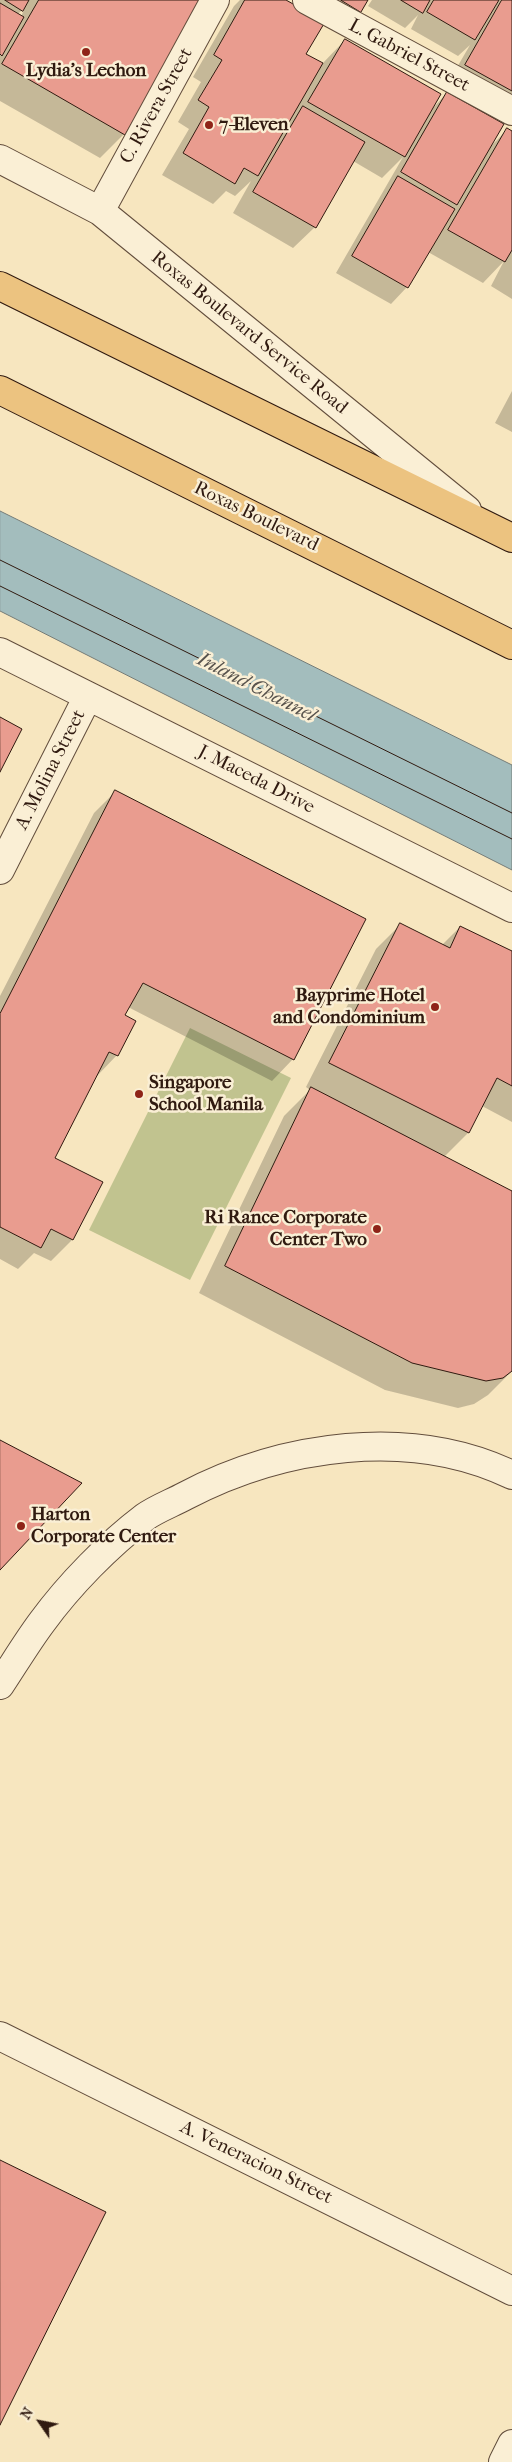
<!DOCTYPE html>
<style>
body{margin:0}
#map{position:relative;width:512px;height:2462px;overflow:hidden;background:#f7e6bf;font-family:"IM FELL French Canon",serif}
canvas{display:block}
.north{position:absolute;left:15px;top:2397px;width:50px;height:50px;-webkit-text-stroke:4px #faefd5;paint-order:stroke;rotate:303deg;font-size:14px;font-weight:700;line-height:20px;text-align:center;color:#301a10}
.north::after{content:'';display:block;margin:auto;width:18px;height:22px;background:#301a10;clip-path:polygon(50% 0,100% 100%,50% 72%,0 100%)}
</style>
<div id="map">
<canvas width="512" height="2462"></canvas>
<div class="north">N</div>
</div>
<script>
const ctx = document.querySelector('canvas').getContext('2d');
ctx.lineJoin = 'round';
function fillPath(path, color) { ctx.fillStyle = color; ctx.fill(path, 'evenodd'); }
function strokePath(path, color, width, dash) { ctx.strokeStyle = color; ctx.lineWidth = width; ctx.lineCap = dash ? 'butt' : 'round'; ctx.setLineDash(dash || []); ctx.stroke(path); }
function write(font, color, halo, rows, align = 'center') {
  ctx.font = font + ' "IM FELL French Canon",serif'; ctx.lineWidth = 5; ctx.setLineDash([]); ctx.textBaseline = 'middle'; ctx.strokeStyle = halo; ctx.fillStyle = color; for (const [text, x, y, turn = 0] of rows) {
    ctx.save(); ctx.translate(x, y); ctx.rotate((+turn || 0) * Math.PI / 180); ctx.textAlign = isNaN(turn) ? turn : align; if (halo) ctx.strokeText(text, 0, 0); ctx.fillText(text, 0, 0); ctx.restore();
  }
}
fillPath(new Path2D(`
 M190,1028L291,1078L190,1280L89,1230Z`), '#c1c38f');
const water = new Path2D(`
 M0,511L512,765V870L0,611Z`);
fillPath(water, '#a3bdbd');
strokePath(water, '#757c78', 1);
fillPath(new Path2D(`
 M0,0H201L124,134L100,158L0,101ZM25,7L21,17L17,15Z
 M240,0H283L305,54L322,64L345,40L433,108L447,93L491,146L507,130L512,133V299L491,286L504,261L483,283L428,252L407,287L391,304L336,273L403,157L382,178L353,161L315,227L293,248L233,213L251,181L235,196L226,191L213,204L162,175L189,129L178,122L201,82L193,77L234,6Z
 M300,0H366L360,11L344,28Z
 M372,0H512V97L449,81L470,45L458,56L411,29L418,15L405,28L368,6Z
 M512,391V432L495,423Z
 M115,792L293,1059L272,1081L128,1007L123,1016L117,1055L96,1077L53,1158L101,1183L72,1240L51,1261L34,1253L18,1269L0,1259V996L94,813Z
 M400,925L442,945L460,927L512,953V1122L482,1106L468,1133L444,1157L512,1193V1371L488,1395L474,1404L458,1408L385,1390L199,1293L284,1116L310,1090L306,1087L376,949Z`), '#0003');
const building = new Path2D(`
 M5,0H29L23,11Z
 M39,0H203L125,135L2,64Z
 M245,0H286L325,22L306,54L323,63L258,176L244,168L235,184L183,153L209,107L198,100L222,60L214,55Z
 M341,0H368L361,12Z
 M401,0H430L423,13Z
 M434,0H499L475,40L427,12Z
 M502,0H512V91L465,65Z
 M0,3L24,17L2,56L0,54Z
 M345,39L441,94L405,157L308,102Z
 M447,92L504,124L457,205L401,172Z
 M303,106L365,142L316,228L253,192Z
 M507,128L512,131V250L505,262L448,230Z
 M398,176L455,209L408,288L352,256Z
 M0,717L22,729L0,772Z
 M115,790L366,919L294,1060L143,983L125,1015L136,1021L118,1056L109,1052L55,1158L103,1182L73,1240L51,1229L41,1248L0,1227V1014Z
 M400,923L450,948L460,926L512,951V1086L497,1078L469,1133L329,1063Z
 M311,1087L512,1191V1371L503,1378L486,1381L412,1363L225,1266Z
 M0,1440L82,1483L0,1570Z
 M0,2160L106,2212L0,2425Z`);
fillPath(building, '#e99c8f');
strokePath(building, '#301a10', 1);
const minor = new Path2D(`
 M307,0L512,111
 M0,159L100,211L467,510
 M100,211L215,0
 M0,652L512,908
 M0,870L88,696
 M0,1685C14,1664 27,1642 42,1622C69,1585 108,1545 145,1517C156,1509 172,1503 185,1496C282,1445 410,1426 512,1475
 M0,2036L512,2291
 M503,2462L512,2444`);
const highway = new Path2D(`
 M0,286L512,538
 M0,390L512,645`);
strokePath(minor, '#624d3c', 30);
strokePath(highway, '#301a10', 30);
strokePath(minor, '#faefd5', 28);
strokePath(highway, '#ecc380', 28);
strokePath(new Path2D(`
 M0,560L512,813
 M0,586L512,839`), '#301a10', 1);
for (const [x, y, r, color] of [
 [86,52,5,"#8f2418"],
 [209,125,5,"#8f2418"],
 [435,1007,5,"#8f2418"],
 [139,1094,5,"#8f2418"],
 [377,1229,5,"#8f2418"],
 [21,1526,5,"#8f2418"]
]) { const dot = new Path2D(); dot.arc(x, y, r, 0, 2 * Math.PI); ctx.fillStyle = color; ctx.fill(dot); strokePath(dot, '#faefd5', 2); }
write('19px', '#301a10', '#faefd5', [
 ["L. Gabriel Street",409,56,28],
 ["C. Rivera Street",157,106,-61],
 ["Roxas Boulevard Service Road",249,333,39],
 ["Roxas Boulevard",256,517,26],
 ["A. Molina Street",51,770,-63],
 ["J. Maceda Drive",256,780,27],
 ["A. Veneracion Street",256,2163,26]
]);
write('bold 19px', '#301a10', '#faefd5', [
 ["Lydia's Lechon",86,71,"center"],
 ["7-Eleven",219,125],
 ["Bayprime Hotel",425,996,"right"],
 ["and Condominium",425,1018,"right"],
 ["Singapore",149,1083],
 ["School Manila",149,1105],
 ["Ri Rance Corporate",367,1218,"right"],
 ["Center Two",367,1240,"right"],
 ["Harton",31,1515],
 ["Corporate Center",31,1537]
], 'left');
write('italic 20px', '#58534d', '#faefd5', [
 ["Inland Channel",256,688,27]
]);
</script>
